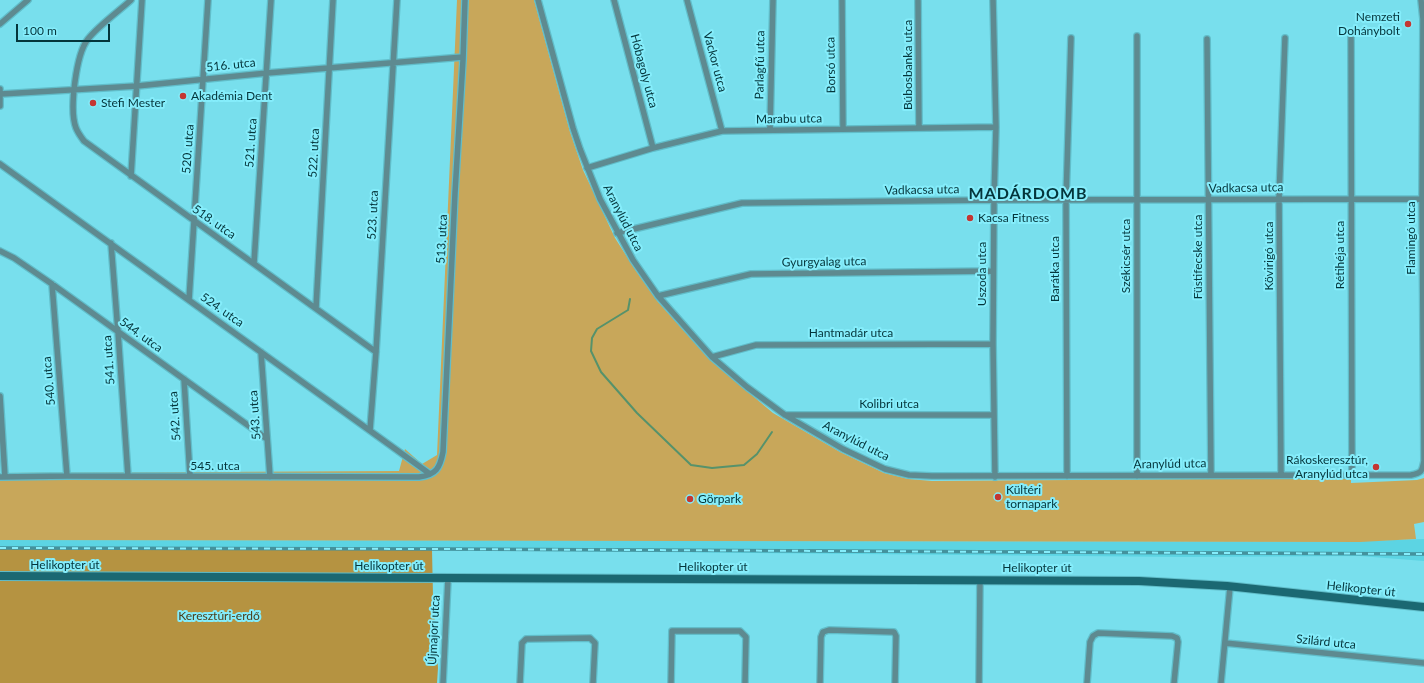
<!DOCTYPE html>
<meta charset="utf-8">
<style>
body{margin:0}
#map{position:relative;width:1424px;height:683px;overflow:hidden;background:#78dfed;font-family:Lato,sans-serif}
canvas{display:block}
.scale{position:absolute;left:16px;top:24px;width:94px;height:18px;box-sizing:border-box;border:2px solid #04353b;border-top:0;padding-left:5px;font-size:12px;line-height:14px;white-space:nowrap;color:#04353b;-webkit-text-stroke:3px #85edfb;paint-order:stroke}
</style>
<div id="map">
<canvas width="1424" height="683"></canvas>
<div class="scale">100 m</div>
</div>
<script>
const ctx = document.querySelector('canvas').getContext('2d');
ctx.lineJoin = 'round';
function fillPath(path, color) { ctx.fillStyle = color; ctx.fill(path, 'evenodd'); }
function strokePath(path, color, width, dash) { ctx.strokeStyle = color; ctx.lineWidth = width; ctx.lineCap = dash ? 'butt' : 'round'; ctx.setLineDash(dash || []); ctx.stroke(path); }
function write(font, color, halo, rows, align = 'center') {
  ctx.font = font + ' Lato,sans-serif'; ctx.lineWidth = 4; ctx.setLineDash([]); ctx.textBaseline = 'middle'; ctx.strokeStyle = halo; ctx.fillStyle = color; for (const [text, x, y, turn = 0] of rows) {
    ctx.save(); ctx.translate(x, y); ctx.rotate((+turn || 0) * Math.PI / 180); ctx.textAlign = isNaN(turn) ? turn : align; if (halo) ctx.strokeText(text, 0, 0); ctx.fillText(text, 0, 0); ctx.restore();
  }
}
fillPath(new Path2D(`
 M1424,539V561L1360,556L1182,557L432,550L0,549V540L1336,542Z`), '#5cd4e3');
fillPath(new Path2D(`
 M457,0H534L570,132L583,170L615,238L636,271L658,302L710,360L773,413L840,452L884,473L908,479L932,481L1351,478V483L1417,480L1424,478V522L1414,524L1416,539L1360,542L0,540V473L399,471L405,449L422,464L437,455Z`), '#c8a75a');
fillPath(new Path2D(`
 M0,549L432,550L433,596L438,668L437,683H0Z`), '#b59341');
strokePath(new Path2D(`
 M630,299L628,310L597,329L592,338L591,351L601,372L637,413L691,465L712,468L744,465L757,454L772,432`), '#56926b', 2);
const street = new Path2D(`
 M131,0C119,11 98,26 88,39C76,54 69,110 76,128C78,133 81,137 84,141L376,352
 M538,0L573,128L580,149L600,199L633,260L658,296L712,357L747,387L785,415L843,449L885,469L909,475L932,476L1411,475C1422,473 1422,471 1424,461L1422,199L1423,19L1421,0
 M614,0L653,148
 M687,0L722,131
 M842,0L843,129
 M993,0L996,127L994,200L993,344L995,477
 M918,1L919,128
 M0,24L28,0
 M1137,36V476
 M1351,36L1352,475
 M1207,39L1211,475
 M0,89V106
 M1,94L137,86L267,73L463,57
 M770,130L773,0
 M0,164L430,474
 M587,168L653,148L722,131L996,127
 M131,176L142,0
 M617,233L742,203L994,200L1422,199
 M111,243L118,332L128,476
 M0,251L14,258L52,284L267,439
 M254,263L271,0
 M52,284L67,476
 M658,296L751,274L993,271
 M189,300L208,0
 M316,308L333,0
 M261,352L270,477
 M712,357L756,345L993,344
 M184,379L190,476
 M0,396L5,477
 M785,415H994
 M370,430L376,352L397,0
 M1281,475L1279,198L1285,38
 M1067,476L1066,200L1071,38
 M0,477L67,476L419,477C436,475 440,468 443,452L455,193L463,60L465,0
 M1225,643L1424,663
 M443,683L448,579
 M520,683L522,643L526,639L590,638L595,643L593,683
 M671,683L672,631H740L746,637L745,683
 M820,683L821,637L823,632L829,630L894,632L896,636L895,683
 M979,683L980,580
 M1087,683L1090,642L1093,636L1098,633L1172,636L1177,638L1178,642L1174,683
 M1221,683L1230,587`);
const secondary = new Path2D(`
 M0,576L1139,581L1227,586L1424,607`);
strokePath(street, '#61bdc9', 8);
strokePath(secondary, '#61bdc9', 10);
strokePath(street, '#5e8a90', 5.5);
strokePath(secondary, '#1b6872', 8);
const rail = new Path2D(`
 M0,548L441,549L1424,554`);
strokePath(rail, '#44929d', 3.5);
strokePath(rail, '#85edfb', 2, [6]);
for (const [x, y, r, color] of [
 [1408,24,4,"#c43632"],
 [183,96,4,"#c43632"],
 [93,103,4,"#c43632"],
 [970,218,4,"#c43632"],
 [1376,467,4,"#c43632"],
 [998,497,4,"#c43632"],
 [690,499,4,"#c43632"]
]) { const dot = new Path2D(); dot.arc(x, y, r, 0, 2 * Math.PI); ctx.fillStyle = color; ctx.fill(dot); strokePath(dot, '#85edfb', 1.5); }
write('12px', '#04353b', '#85edfb', [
 ["Nemzeti",1400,17,"right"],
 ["Dohánybolt",1400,31,"right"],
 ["Akadémia Dent",191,96],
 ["Stefi Mester",101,103],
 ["Kacsa Fitness",978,218],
 ["Rákoskeresztúr,",1368,460,"right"],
 ["Aranylúd utca",1368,474,"right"],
 ["Kültéri",1006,490],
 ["tornapark",1006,504],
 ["Görpark",698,499]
], 'left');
write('12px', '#04353b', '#85edfb', [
 ["Vackor utca",715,62,75],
 ["516. utca",231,65,-6],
 ["Parlagfű utca",760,65,-89],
 ["Borsó utca",831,65,-91],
 ["Búbosbanka utca",908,65,-90],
 ["Hóbagoly utca",644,71,75],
 ["Marabu utca",789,119,-1],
 ["521. utca",251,143,-86],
 ["520. utca",188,149,-86],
 ["522. utca",314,153,-87],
 ["Vadkacsa utca",1246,188,-1],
 ["Vadkacsa utca",922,190,-1],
 ["523. utca",373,215,-87],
 ["Aranylúd utca",623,218,63],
 ["518. utca",214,222,35],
 ["Flamingó utca",1411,238,-90],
 ["513. utca",442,239,-87],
 ["Rétihéja utca",1340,255,-90],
 ["Székicsér utca",1126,256,-90],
 ["Kövirigó utca",1269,256,-90],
 ["Füstifecske utca",1198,257,-90],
 ["Gyurgyalag utca",824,262,-1],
 ["Barátka utca",1055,269,-90],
 ["Uszoda utca",982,274,-90],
 ["524. utca",222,310,35],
 ["Hantmadár utca",851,333],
 ["544. utca",141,335,36],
 ["541. utca",109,360,-94],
 ["540. utca",49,381,-95],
 ["Kolibri utca",889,404],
 ["543. utca",255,415,-94],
 ["542. utca",175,416,-94],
 ["Aranylúd utca",856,441,27],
 ["Aranylúd utca",1170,464,-1],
 ["545. utca",215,466],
 ["Helikopter út",65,565],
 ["Helikopter út",389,566],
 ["Helikopter út",713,567],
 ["Helikopter út",1037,568],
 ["Helikopter út",1361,589,6],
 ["Újmajori utca",434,630,-87],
 ["Szilárd utca",1326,642,6]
]);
write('12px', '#4c3e1b', '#85edfb', [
 ["Keresztúri-erdő",219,616]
]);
ctx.letterSpacing = '1px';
write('bold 16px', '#04353b', '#85edfb', [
 ["MADÁRDOMB",1028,194]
]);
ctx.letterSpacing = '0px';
</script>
